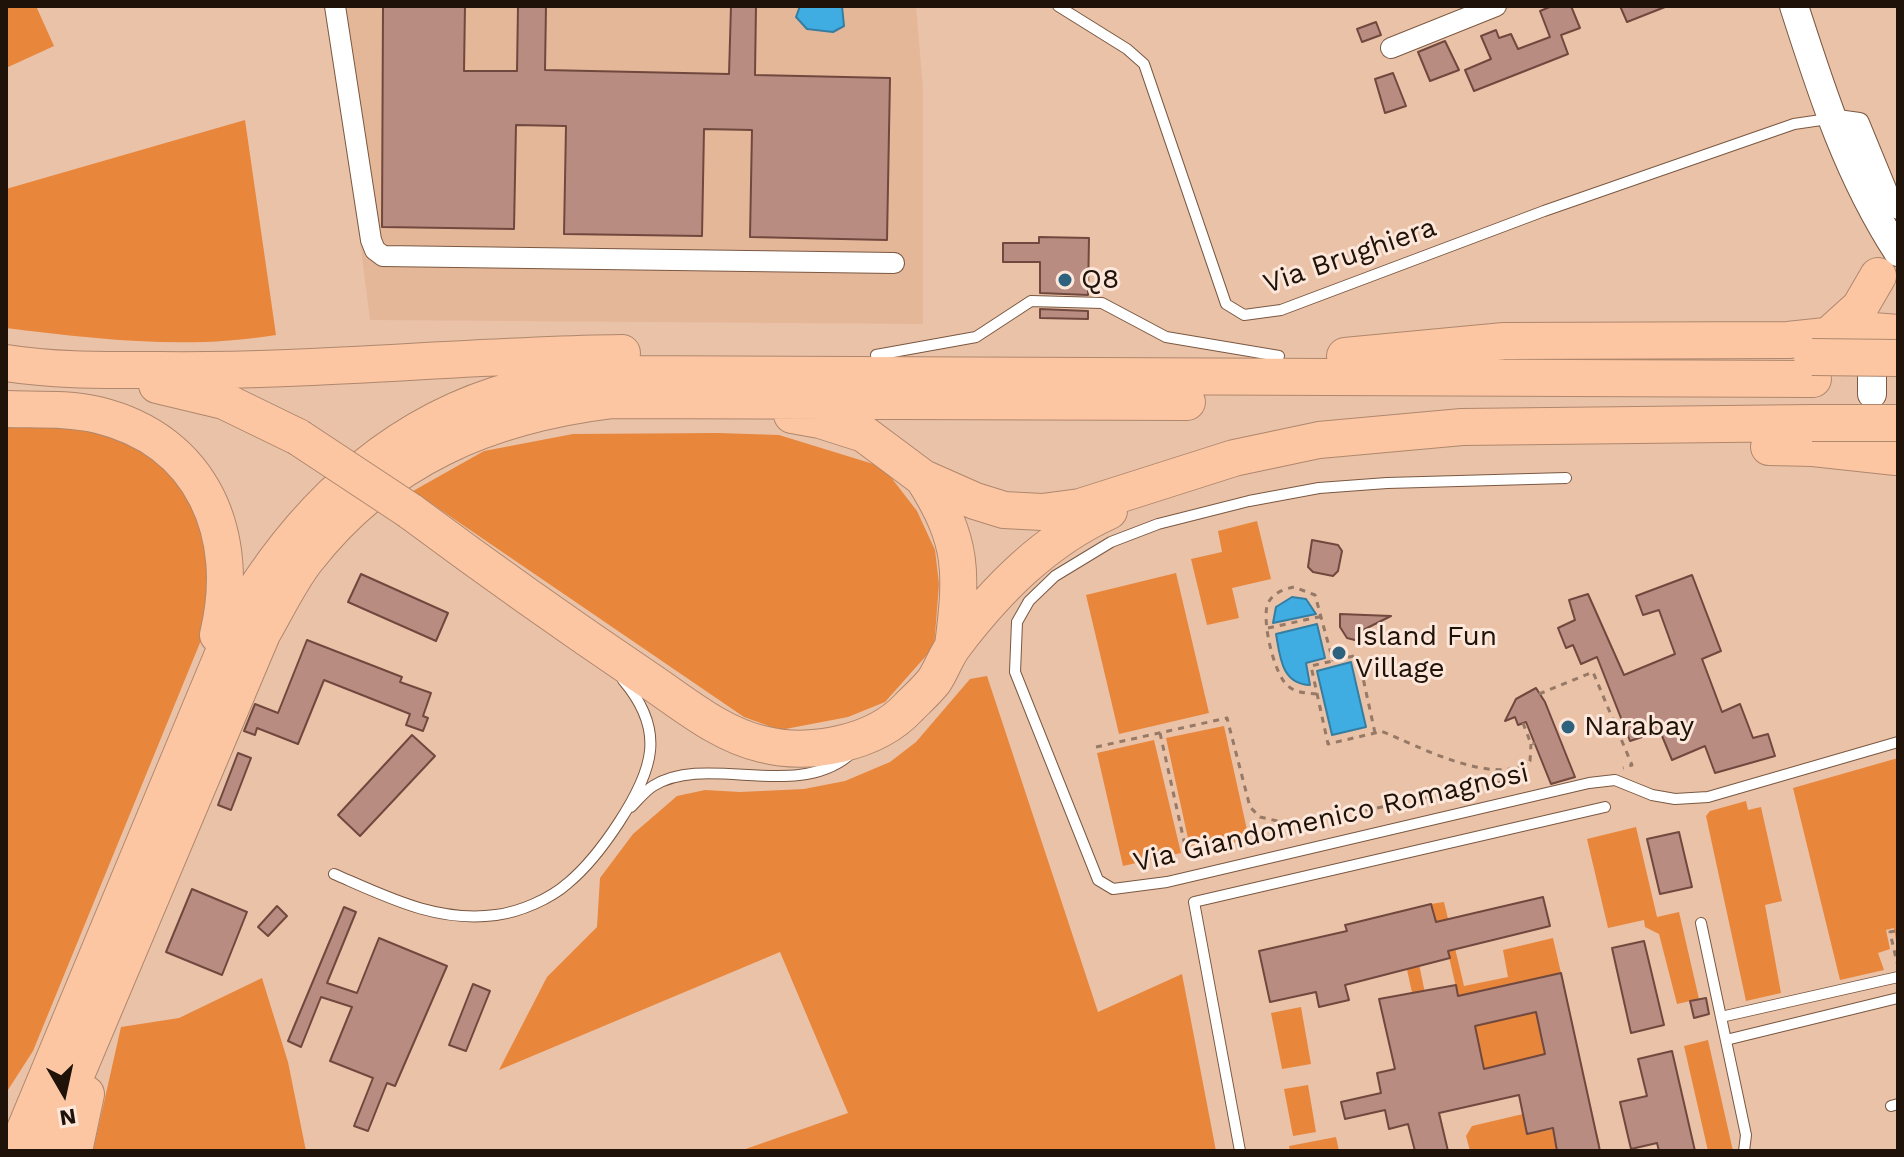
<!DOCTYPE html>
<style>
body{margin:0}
#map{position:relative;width:1904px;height:1157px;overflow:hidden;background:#eac2a8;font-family:"Work Sans",sans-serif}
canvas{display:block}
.frame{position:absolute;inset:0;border:8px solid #1f1208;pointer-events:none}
.north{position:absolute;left:24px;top:1053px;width:80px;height:80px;-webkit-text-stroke:6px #fce7da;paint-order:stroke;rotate:171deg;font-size:22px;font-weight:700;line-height:32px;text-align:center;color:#1f1208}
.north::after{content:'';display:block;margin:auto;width:28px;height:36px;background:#1f1208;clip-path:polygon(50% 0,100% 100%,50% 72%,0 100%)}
</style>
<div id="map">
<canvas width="1904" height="1157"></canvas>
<div class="frame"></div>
<div class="north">N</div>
</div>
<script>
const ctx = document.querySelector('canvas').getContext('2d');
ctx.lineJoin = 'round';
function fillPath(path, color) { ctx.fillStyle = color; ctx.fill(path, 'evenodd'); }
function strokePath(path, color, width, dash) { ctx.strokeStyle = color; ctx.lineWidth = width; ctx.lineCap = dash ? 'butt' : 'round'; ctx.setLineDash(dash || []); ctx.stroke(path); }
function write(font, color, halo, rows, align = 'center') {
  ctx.font = font + ' "Work Sans",sans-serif'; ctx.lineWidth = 6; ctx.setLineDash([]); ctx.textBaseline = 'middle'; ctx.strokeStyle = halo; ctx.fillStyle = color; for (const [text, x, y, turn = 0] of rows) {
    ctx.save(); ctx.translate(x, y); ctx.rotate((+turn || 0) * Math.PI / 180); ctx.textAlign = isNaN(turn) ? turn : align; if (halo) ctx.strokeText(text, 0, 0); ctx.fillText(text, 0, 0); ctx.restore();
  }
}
fillPath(new Path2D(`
 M330,6H916L923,89V324L370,320Z`), '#e5b799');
fillPath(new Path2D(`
 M6,6H36L54,46L6,68Z
 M245,120L276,335C186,350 96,339 6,328V189Z
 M6,425L100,427L150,448L194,492L222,589L33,1051L6,1093Z
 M718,433L779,435L883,467L917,511L935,550L939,584L934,647L885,702L848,717L780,730L744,717L413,491L484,451L573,434Z
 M1257,521L1271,579L1232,588L1239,618L1207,625L1191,559L1222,552L1218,531Z
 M1176,573L1209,713L1119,734L1086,595Z
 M987,676L1098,1012L1182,974L1216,1151H740L848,1113L780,952L499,1070L547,977L597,927L600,878L633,834L677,796L705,790L740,792L804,789L845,781L890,762L916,742L970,679Z
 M1224,726L1249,839L1191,852L1166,738Z
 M1154,740L1181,853L1123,866L1097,753Z
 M1898,758V954L1894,928L1886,930L1890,949L1878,953L1884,970L1840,980L1793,788Z
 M1746,801L1748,810L1761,807L1782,901L1765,905L1781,993L1746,1001L1706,816L1710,811Z
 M1636,827L1657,917L1679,912L1699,999L1677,1004L1659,934L1645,927L1644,920L1608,928L1587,839Z
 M1444,902L1464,986L1508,977L1503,950L1553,938L1561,973L1458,996L1447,948L1417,954L1427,1003L1415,1006L1402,947L1439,938L1431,904Z
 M262,978L288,1062L306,1151H93L121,1027L179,1018Z
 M1301,1007L1311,1064L1282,1069L1271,1013Z
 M1536,1012L1545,1054L1484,1069L1475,1026Z
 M1708,1040L1733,1151H1708L1684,1046Z
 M1308,1085L1316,1132L1293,1136L1284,1089Z
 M1523,1114L1528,1134L1594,1122L1600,1145L1572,1151H1470L1466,1136L1472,1126Z
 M1336,1137L1339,1151H1290L1289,1146Z`), '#e8863c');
const water = new Path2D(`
 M800,6H842L844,26L833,32L807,29L796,17Z
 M1292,597L1306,599L1316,614L1273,623L1276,607Z
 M1317,624L1325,658L1306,663L1310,685C1281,684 1280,656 1276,634Z
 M1351,662L1366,727L1332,735L1317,671Z`);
fillPath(water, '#3face2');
strokePath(water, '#357ea1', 2);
const building = new Path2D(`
 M383,6H465L464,71H517L518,6H546L545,70L729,74L731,6H756L755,75L890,78L887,240L750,237L752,130L704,129L702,236L564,234L566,126L516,125L514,229L382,227Z
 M1552,6H1571L1580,28L1561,35L1568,54L1474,91L1465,70L1491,59L1481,36L1496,30L1499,38L1511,34L1518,49L1550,37L1540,11Z
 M1620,6H1665V7L1627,22Z
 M1376,22L1381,35L1362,42L1357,29Z
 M1445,41L1459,70L1430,81L1418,52Z
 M1393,73L1406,106L1385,113L1375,79Z
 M1039,237L1089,238L1088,295L1040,293V262H1003V243H1039Z
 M1040,309L1088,311V319L1040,318Z
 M1312,540L1338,545L1342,551L1338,571L1333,576L1313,572L1308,567Z
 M361,574L448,613L436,641L348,602Z
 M1692,575L1721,651L1702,659L1722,712L1740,704L1753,738L1768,734L1775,756L1715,773L1705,746L1672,760L1660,731L1630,741L1597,657L1581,664L1573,645L1566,648L1558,628L1575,620L1569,600L1588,594L1624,675L1675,654L1659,610L1643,615L1636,596Z
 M1340,614L1391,616L1361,631L1359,641L1347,638L1340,627Z
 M307,640L402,677L400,682L431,693L423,716L428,718L423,731L406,725L410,714L324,680L298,744L257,728L255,735L244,731L255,704L278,713Z
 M1536,688L1545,702L1575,777L1551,784L1526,722L1518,725L1515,717L1505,721L1516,699Z
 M412,735L435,756L360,836L338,815Z
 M238,753L251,758L231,810L218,805Z
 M1679,832L1692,887L1660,894L1647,839Z
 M192,889L247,912L222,975L166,952Z
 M1543,897L1550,926L1448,951L1450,958L1345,985L1349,1000L1319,1007L1316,992L1270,1002L1259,951L1347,931L1345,925L1431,904L1436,922Z
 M277,906L287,916L268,936L258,927Z
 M344,907L356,912L327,983L357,993L379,938L447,966L395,1086L387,1083L368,1131L354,1126L373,1078L330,1061L352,1007L321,997L301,1047L288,1041Z
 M1644,941L1664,1025L1631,1033L1612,948Z
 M1561,973L1600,1151H1557L1553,1128L1527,1134L1519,1095L1439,1113L1448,1151H1415L1408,1124L1389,1129L1385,1110L1345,1119L1341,1102L1381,1093L1377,1073L1395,1069L1379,999L1456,985L1458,996ZM1536,1012L1545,1054L1484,1069L1475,1026Z
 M473,984L490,991L466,1051L449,1045Z
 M1706,998L1709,1014L1694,1018L1690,1001Z
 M1672,1051L1695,1151H1659L1657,1143L1631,1149L1620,1102L1647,1096L1638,1059Z`);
fillPath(building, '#b98c81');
strokePath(building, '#70483e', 2);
const lane = new Path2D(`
 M1058,6L1127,49L1144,64L1226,304L1244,315L1281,310L1544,211L1794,124L1828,119
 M876,355L976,337L1031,301L1102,303L1166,337L1279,356
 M1566,478L1387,483L1319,488L1249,501L1158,524L1111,542L1055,576L1029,601L1017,622L1015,672L1098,880L1113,889L1167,882L1589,783L1615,780L1652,795L1675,799L1708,797L1898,742
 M631,807C638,800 645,791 653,786C706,753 794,800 848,756
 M334,874C387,897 437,923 496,915C520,912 550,899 568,883C598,858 646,791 650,751C653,723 640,700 623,680
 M1701,923L1746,1135L1744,1151
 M1721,1017L1898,977
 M1726,1040L1898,998
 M1891,1106L1898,1104
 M1240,1151L1194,902L1605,807`);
const street = new Path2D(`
 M335,6L371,240L375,250L383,256L894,263
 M1391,48L1496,6
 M1830,119L1859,123L1889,196L1898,209`);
const secondary = new Path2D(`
 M1794,6C1822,93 1848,175 1898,252
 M1872,394V339`);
const highway = new Path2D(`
 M1829,335L1860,307L1878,276
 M1345,356L1504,341L1788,340L1873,331L1898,333
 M6,363C56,371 108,370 158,370C313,372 467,355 622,353
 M157,385L224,401L298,437
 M6,409C36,410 68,408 98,415C204,441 242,536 218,635
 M792,415L820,420L864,434L923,478L975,501L1004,510L1042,512L1080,507L1234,458L1319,440L1462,427L1812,423
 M1769,447L1813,448L1896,457
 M923,478C964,542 962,573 953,646
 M410,511C488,569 567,625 647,679C683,703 719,734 762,744C809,756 875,744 909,707C917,699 927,690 934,681C942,669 946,655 955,644C997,589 1045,540 1109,511
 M16,1151L238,618C297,517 382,432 496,395C533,383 573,379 611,374L1813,379
 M44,1151L262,634C276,610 289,582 306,560C385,458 489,415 613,400L1187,402
 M74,1151L86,1094`);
strokePath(lane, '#7a5841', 12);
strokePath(street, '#7a5841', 22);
strokePath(secondary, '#7a5841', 30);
strokePath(highway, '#af876d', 38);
strokePath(new Path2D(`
 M1268,628L1323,616
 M1317,694C1306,693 1296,693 1288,686C1274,675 1261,619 1268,603C1273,593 1284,589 1294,587L1315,595L1333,661
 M1539,694L1593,672L1632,765L1623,768
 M1523,723L1531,744L1535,743
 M1160,733L1186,850
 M1375,733L1358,655L1311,666L1328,744L1375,733L1381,731C1416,745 1495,788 1530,761L1531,744
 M1096,747L1227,718L1250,807L1260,817L1295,825L1521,778L1519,766
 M1895,931L1890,932L1897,963`), '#967966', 3, [6, 6]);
strokePath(lane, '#fff', 10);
strokePath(street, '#fff', 20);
strokePath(secondary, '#fff', 28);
strokePath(highway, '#fcc6a3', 36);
const highwayBridge = new Path2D(`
 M1812,357L1898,358
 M1812,423H1898
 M298,437L410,511`);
strokePath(highwayBridge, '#af876d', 38, []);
strokePath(highwayBridge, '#fcc6a3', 36);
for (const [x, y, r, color] of [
 [1065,280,8,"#2d627e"],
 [1339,653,8,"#2d627e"],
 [1568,727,8,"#2d627e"]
]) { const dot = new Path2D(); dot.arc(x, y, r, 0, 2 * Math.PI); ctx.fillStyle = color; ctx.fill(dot); strokePath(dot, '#fce7da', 3); }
write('28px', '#1f1208', '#fce7da', [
 ["Via Brughiera",1350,256,-19],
 ["Via Giandomenico Romagnosi",1331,818,-13]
]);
write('28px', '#1f1208', '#fce7da', [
 ["Q8",1081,280],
 ["Island Fun",1355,637],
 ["Village",1355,669],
 ["Narabay",1584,727]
], 'left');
</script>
